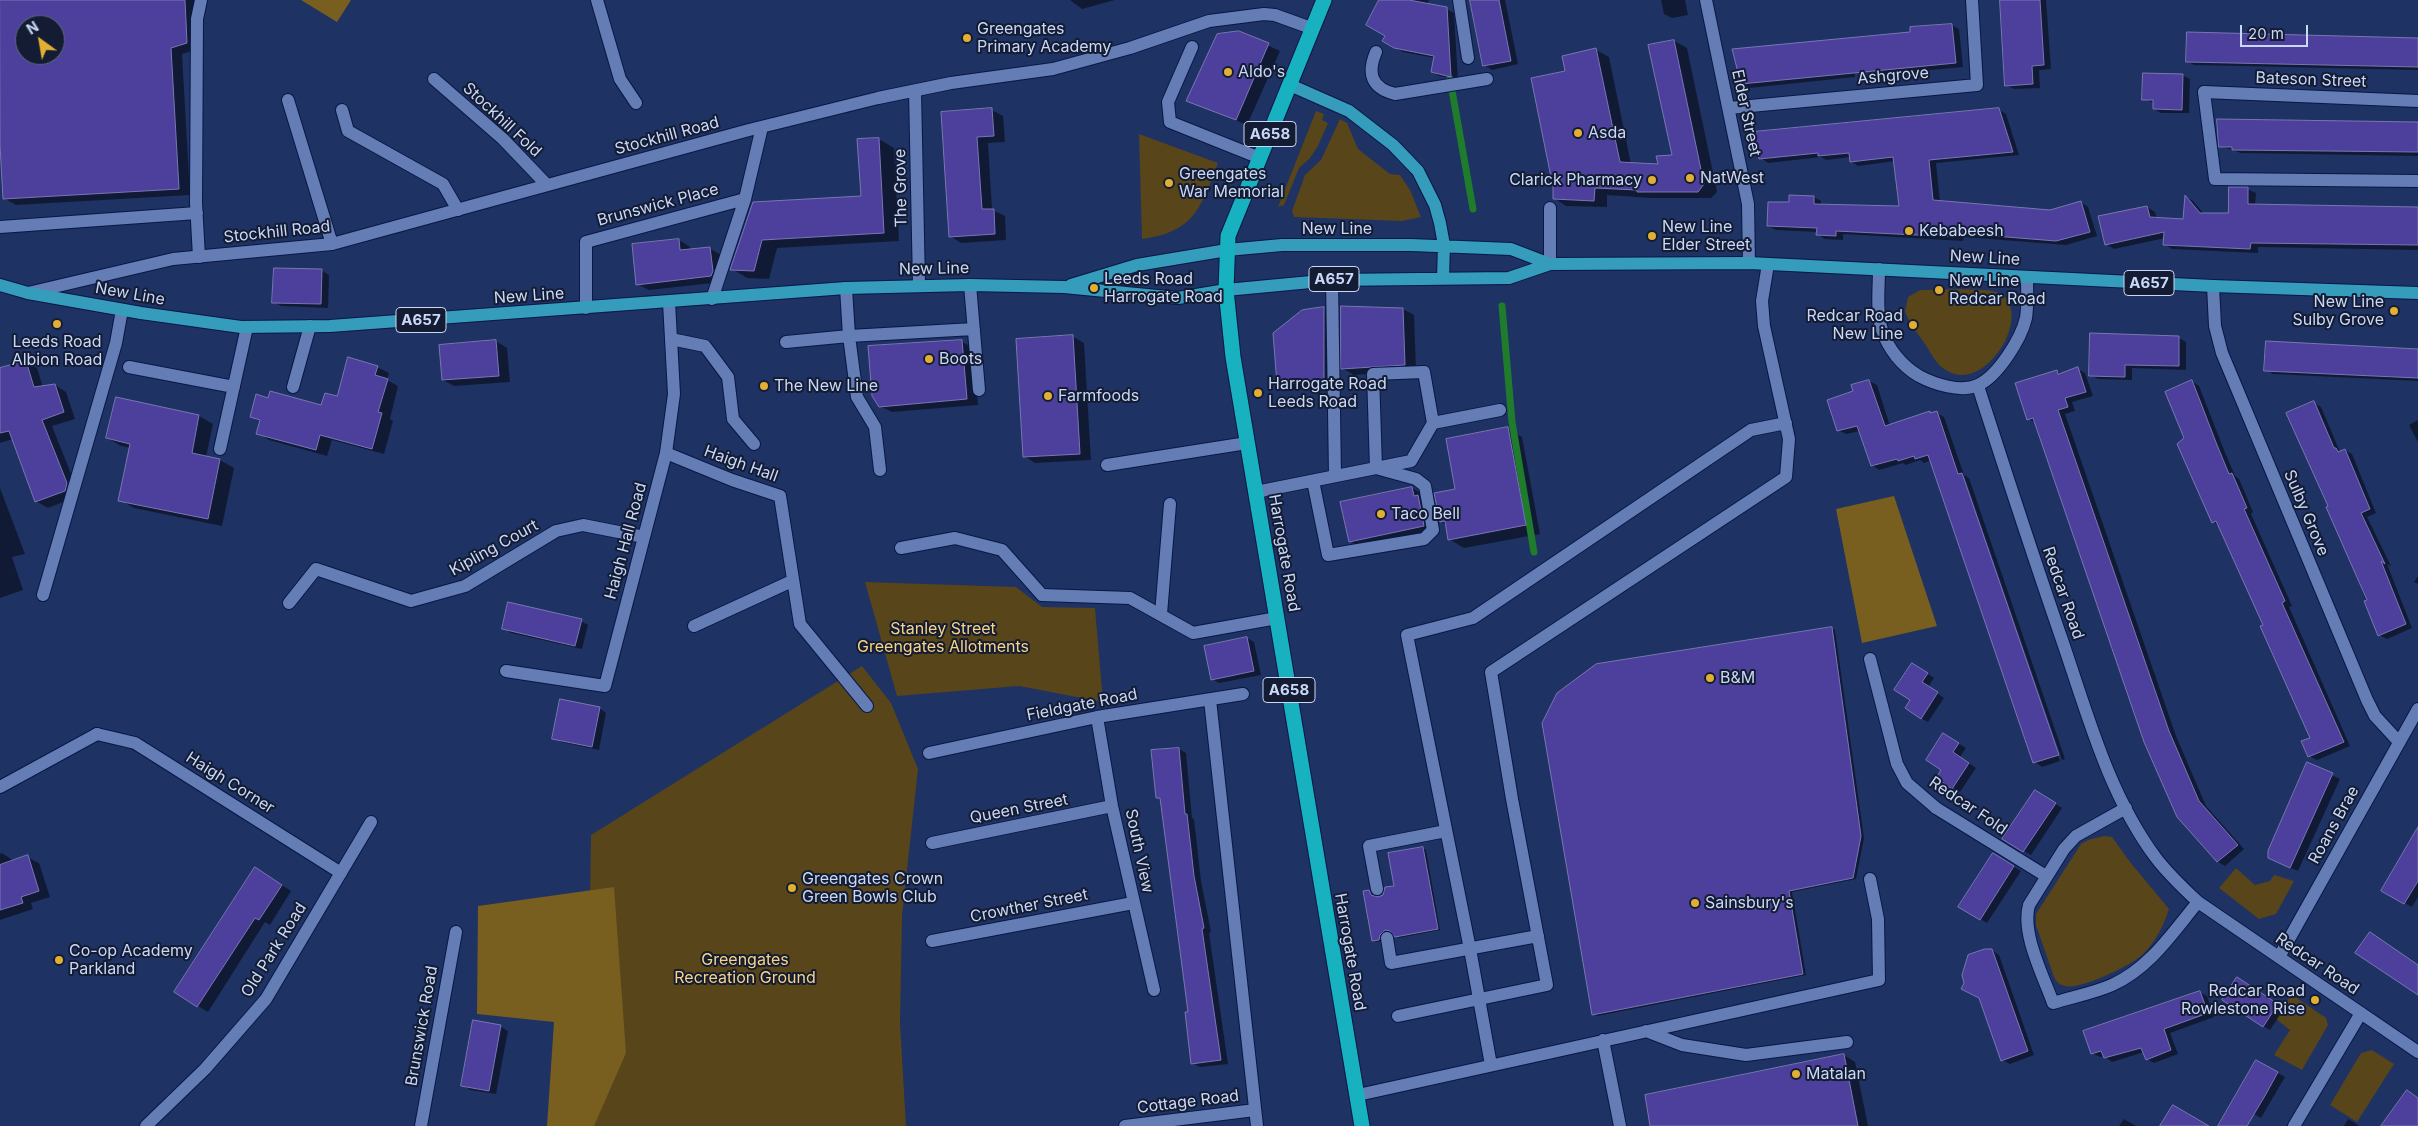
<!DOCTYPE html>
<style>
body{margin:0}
#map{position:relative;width:2418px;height:1126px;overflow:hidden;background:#1e3264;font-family:Inter,sans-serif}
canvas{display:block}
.north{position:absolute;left:15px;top:15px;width:50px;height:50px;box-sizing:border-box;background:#131c32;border:1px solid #5c6781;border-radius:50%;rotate:328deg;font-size:14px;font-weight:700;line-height:20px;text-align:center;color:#cad8f7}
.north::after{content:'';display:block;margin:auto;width:18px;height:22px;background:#e1af34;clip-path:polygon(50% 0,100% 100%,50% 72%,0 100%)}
.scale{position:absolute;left:2240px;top:25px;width:68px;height:22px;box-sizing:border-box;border:2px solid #cad8f7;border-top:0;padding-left:6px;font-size:15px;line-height:18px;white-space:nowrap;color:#cad8f7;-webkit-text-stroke:4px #131c32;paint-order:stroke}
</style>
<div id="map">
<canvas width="2418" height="1126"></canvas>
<div class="north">N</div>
<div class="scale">20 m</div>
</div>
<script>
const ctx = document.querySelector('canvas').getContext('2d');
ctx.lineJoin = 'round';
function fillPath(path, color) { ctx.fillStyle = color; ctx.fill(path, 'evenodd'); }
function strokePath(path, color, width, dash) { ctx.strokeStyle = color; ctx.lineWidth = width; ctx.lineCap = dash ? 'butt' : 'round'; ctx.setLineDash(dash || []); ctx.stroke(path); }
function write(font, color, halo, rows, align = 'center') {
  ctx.font = font + ' Inter,sans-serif'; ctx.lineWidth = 4; ctx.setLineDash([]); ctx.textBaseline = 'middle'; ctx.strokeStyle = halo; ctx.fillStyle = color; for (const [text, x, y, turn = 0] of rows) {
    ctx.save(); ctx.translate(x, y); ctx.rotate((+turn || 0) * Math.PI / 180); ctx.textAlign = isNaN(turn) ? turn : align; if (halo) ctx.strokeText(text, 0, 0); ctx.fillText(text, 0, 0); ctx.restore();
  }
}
fillPath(new Path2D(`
 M1316,111L1324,114L1322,120L1328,123L1318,146L1310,158L1299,168L1284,205L1278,207Z
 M1340,119L1347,123L1358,149L1390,174L1400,175L1410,190L1421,217L1402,221L1294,217L1292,211L1305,175L1321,160Z
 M1139,134L1218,163C1201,207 1195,232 1142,239Z
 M1920,290C1936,290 1988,287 1999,293C2036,313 1984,396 1946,370C1937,365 1932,355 1927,347C1920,336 1909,324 1905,311L1908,297Z
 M865,582L1016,587L1042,607L1095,608L1103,702L1019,686L897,696Z
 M862,666L891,703L918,769L902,916L900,1023L906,1126H560L589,969L591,835Z
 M2104,836L2112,837L2130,862L2169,909C2164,925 2155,943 2142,955C2130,966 2080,990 2065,986C2059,985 2056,981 2054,977L2036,925V914L2081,844L2088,840Z
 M2236,868L2255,885L2270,881L2274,875L2294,881L2276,914L2259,919L2219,888Z
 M2291,994L2326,1018L2328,1025L2302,1070L2274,1055L2290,1030L2276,1019Z
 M2372,1050L2394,1064L2357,1122L2330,1105L2361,1053Z`), '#58451a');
fillPath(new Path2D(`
 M301,0H351L337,22Z
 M1894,496L1937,626L1862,643L1836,509Z
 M614,887L626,1053L594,1126H547L554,1022L477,1014L478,906Z`), '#785e1f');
fillPath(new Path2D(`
 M0,0H196L198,49L182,54L190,195L16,205L4,198L0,124ZM25,25H55V55H25Z
 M1070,0H1115L1082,9Z
 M1380,0H1429L1427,5L1446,9L1454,13L1458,80L1439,76L1432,72L1435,58L1403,52L1384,41L1387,36Z
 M1471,0H1505L1518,64L1492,70L1484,65Z
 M1661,0H1685L1688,15L1672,18L1664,14Z
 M2001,0H2046L2051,69L2039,70L2040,88L2014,89L2006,85Z
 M1952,25L1959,29L1963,67L1888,74L1880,70L1912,33Z
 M1239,32L1280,51L1247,125L1188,100Z
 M2418,38V70L2194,65L2187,61Z
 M1674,41L1687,48L1717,192L1711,198H1651L1607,195V207L1566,206L1554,198L1566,72L1596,50L1609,57L1631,164L1659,166L1673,156Z
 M1852,43L1855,77L1749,88L1742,83Z
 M2182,75L2190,79L2189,113H2161L2154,109V103L2144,99Z
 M1998,109L2006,114L2019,155L1936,163L1940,202L2050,211L2081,202L2088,207L2097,236L2066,245L1964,237L1963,241L1843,234V240L1825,239L1817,234L1818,232L1776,230L1768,226L1790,204L1814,197L1821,201V205L1901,207L1895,161L1858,166L1851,161L1850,157L1826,160L1821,157L1768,163L1761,158Z
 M992,110L1003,116L1005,142L988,143L992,210L1005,216L1006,240L961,243L950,236L942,113Z
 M2418,124V156L2241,153L2220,146Z
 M879,139L894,148L899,241L777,248L769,279L747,278L732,269L753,203L863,197Z
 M2247,189L2256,193L2255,205L2418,208V250L2258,247V253L2172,249L2164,244L2165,238L2114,249L2106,244L2147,207L2155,212L2157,219L2185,220L2186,197L2193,201L2204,214H2230Z
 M679,240L690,247V250L709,248L721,255L722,282L649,290L637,284Z
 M321,270L329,275L328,308L281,306L274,302Z
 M1324,308L1335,315V387L1290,390L1278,383L1303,311Z
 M1403,309L1414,315L1416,370L1354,375L1343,369Z
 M2091,335L2179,338L2186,342V370L2132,368V380L2098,379L2090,375Z
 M1072,336L1084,343L1091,460L1035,463L1024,456Z
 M496,341L507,348L510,382L454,386L443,380Z
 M961,341L973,348L978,405L892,412L880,406Z
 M2418,350V381L2273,374L2266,370Z
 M26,362L37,368L43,387L55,385L66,392L75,419L52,426L78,491L76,497L48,508L36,501L13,439L0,443V369Z
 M377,367L389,373L387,380L398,386L390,419L393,421L384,454L332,440L327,456L269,440L258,433L261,422L252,417L269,399L322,407L338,398Z
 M2078,369L2085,373L2093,396L2072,402L2075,411L2065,414L2176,736L2206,806L2244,849L2225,866L2218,862L2178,816L2036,423L2028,419L2056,371L2062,374Z
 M1869,381L1877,385L1890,426L1929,413H1937L1944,417L1964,475L1969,478L2065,759L2062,760L1964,476H1962L2060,761L2042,767L2035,762L1931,460L1924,463L1920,460L1906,465L1903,463L1879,470L1872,465L1860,431L1846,434L1838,430L1855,392Z
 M2192,381L2199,386L2224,450L2235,476L2239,479L2253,512L2251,514L2292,606L2289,607L2350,746L2317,760L2309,756L2311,738L2264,625L2220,526L2213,522L2185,439Z
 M117,398L199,416L213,424L206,457L220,460L234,468L222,526L134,508L120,500L131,448L121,446L107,438Z
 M2314,403L2321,407L2340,452L2345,450L2352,454L2376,513L2367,517L2391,566L2387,564L2412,628L2387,639L2379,635L2330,507Z
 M2418,420V442L2409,425Z
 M1507,429L1522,437L1540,534L1464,548L1449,539L1447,525L1441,522L1457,490Z
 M0,488L25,554L12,557L23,590L0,598Z
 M1412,488L1424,494L1435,532L1361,548L1350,541L1342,503Z
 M2418,576V584L2414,582Z
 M581,621L588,625L582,649L511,633L503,628Z
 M1832,628L1835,630L1864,838L1856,879L1792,892L1806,975L1597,1016L1593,1014Z
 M1247,638L1254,642L1261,675L1219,683L1212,679Z
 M1919,668L1934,678L1928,687L1944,698L1928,722L1921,718L1912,700Z
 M599,708L606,713L599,750L561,742L554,738Z
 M1951,739L1966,748L1960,757L1976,768L1960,792L1938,778L1943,770Z
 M1179,749L1186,753L1192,818L1194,819L1201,881L1211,932L1209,933L1228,1064L1200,1067L1192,1063L1189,1013L1161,800L1157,797Z
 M2308,764L2340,779L2298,871L2277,862Z
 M2042,795L2062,808L2031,855L2004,839Z
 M2418,831V897L2412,907L2383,891Z
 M1423,848L1426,850L1440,930L1399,938L1389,931L1383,936L1382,941L1376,942L1373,940L1369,892L1378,898L1396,887Z
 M2,853L14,861L27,857L39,863L50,897L31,903L33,909L0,920V854Z
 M1994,855L2021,871L1987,923L1980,919Z
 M265,874L291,891L270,925L265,922L208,1012L175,992Z
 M1992,950L1999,955L2034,1055L2010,1064L2002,1060Z
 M2244,983L2284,1009L2270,1030L2263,1026Z
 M2199,992L2207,996L2214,1017L2170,1033L2178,1054L2154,1063L2147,1059L2144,1052L2112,1062L2104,1056L2100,1057L2092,1053Z
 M501,1027L508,1031L496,1094L470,1090L463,1085Z
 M1844,1055L1855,1062L1868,1126H1652Z
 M2257,1061L2285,1077L2261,1118L2233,1102Z
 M2124,1119L2131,1123L2136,1126H2119Z
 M2348,1119L2355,1123L2359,1126H2344Z`), '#0007');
strokePath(new Path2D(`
 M1450,79L1473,209
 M1502,306L1512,422L1534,552`), '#1f7c2d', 7);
const building = new Path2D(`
 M0,0H185L187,43L171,48L179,189L3,199L0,145ZM25,25H55V55H25Z
 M1379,0H1409L1447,7L1451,77L1431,72L1434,56L1394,48L1382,41L1385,36L1366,25Z
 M1470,0H1499L1511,61L1483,66Z
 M2000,0H2040L2044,65L2032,66L2033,84L2005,86Z
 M1952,24L1956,63L1741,84L1732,49L1910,32V27Z
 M1239,31L1269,43L1236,120L1186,101L1217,34Z
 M2187,32L2418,38V67L2186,62Z
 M1674,40L1704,184L1698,192H1637V190L1595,188L1594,201L1553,199V187L1531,78L1565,71L1562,56L1596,48L1620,162L1658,164L1656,156L1672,155L1648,45Z
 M2143,73L2183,74L2182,110L2153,109V100H2142Z
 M992,108L994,136L977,137L982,209H994L995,234L949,237L941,112Z
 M1999,108L2013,152L1929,160L1933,200L2050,210L2081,201L2090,232L2056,241L1957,233L1956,237L1836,231V236L1816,235L1817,228L1767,226L1768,202H1789V195L1814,196V204L1899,206L1893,157L1850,162L1849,153L1818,156V153L1759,159L1753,132Z
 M2217,119L2418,122V152L2232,150V147H2219Z
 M879,138L884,233L762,240L754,271L730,270L753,202L861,196L857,139Z
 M2229,187H2248V204L2418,207V245L2251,243L2250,249L2163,245L2164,232L2105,245L2098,216L2147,206L2150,217L2183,219L2185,195L2200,213H2228Z
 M679,239L680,250L710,247L713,271L711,276L636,285L632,244Z
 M274,268L322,269L321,304L272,303Z
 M1341,306L1403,308L1405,365L1341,369Z
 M1324,307V382L1277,384L1273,333L1302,310Z
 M2090,333L2179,336V366L2125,365V377L2089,376Z
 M1073,335L1080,454L1023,457L1016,339Z
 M496,340L499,376L442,380L439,345Z
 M962,340L967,399L879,407L872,396L868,346Z
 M2266,341L2418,349V378L2264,371Z
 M348,357L378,366L375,375L388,379L378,412L382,413L372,449L320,435L316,450L256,434L260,420L250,417L256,394L268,398L270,391L321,405L325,393L337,396Z
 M26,361L34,387L55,384L64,412L42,420L67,483L65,491L35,502L9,431L0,433V368Z
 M2078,367L2086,392L2065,398L2068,407L2058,410L2169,731L2199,801L2238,845L2217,862L2177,817L2144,742L2033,418L2027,420L2015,383L2057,370L2058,374Z
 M1869,380L1885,426L1930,411V413L1937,411L1958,474L1962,473L2059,755L2033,763L1928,455L1915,459L1914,456L1898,461L1897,459L1871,466L1857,426L1837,431L1827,400L1853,391L1851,385Z
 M2192,380L2217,445L2229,474L2232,473L2247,508L2244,509L2285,601L2282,603L2344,742L2308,757L2301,741L2310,738L2260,626L2263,625L2216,521L2212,523L2177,444L2184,438L2165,392Z
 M116,397L199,415L192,453L220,459L208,519L118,501L130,444L106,438Z
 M2314,401L2334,448H2336L2338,452L2345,449L2370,509L2361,513L2385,564L2381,561L2406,624L2378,636L2364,601L2367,600L2326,507L2328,506L2286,413Z
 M1508,427L1526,525L1448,540L1445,521L1440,522L1434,493L1455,489L1446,439Z
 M1412,487L1414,496L1418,495L1424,526L1349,542L1340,502Z
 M508,602L582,619L575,646L502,629Z
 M1832,627L1861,836L1853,878L1789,891L1803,974L1592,1015L1542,723L1557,693L1596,664Z
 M1247,637L1254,671L1211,680L1204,646Z
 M1912,663L1928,673L1922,682L1938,692L1921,719L1905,708L1910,700L1894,690Z
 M560,699L600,707L592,747L552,739Z
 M1943,733L1959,743L1953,752L1969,763L1952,789L1936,778L1941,770L1926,760Z
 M1179,748L1185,814H1187L1194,876L1204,928L1202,929L1221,1060L1191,1064L1185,1012H1188L1160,798H1156L1151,750Z
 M2307,762L2333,773L2290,868L2268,858V851Z
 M2035,790L2056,803L2023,852L2002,839Z
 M2418,827V881L2404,904L2381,891Z
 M1423,847L1438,929L1395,937L1390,931L1385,930L1380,935L1379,940L1372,941L1363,891L1369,890L1371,895L1378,897L1383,895L1385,887L1394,886L1388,853Z
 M1993,853L2014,866L1980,920L1958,907Z
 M28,855L39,891L21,897L23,903L0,910V865Z
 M255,867L282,885L259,920L255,918L197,1007L174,992Z
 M2370,932L2418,965V995L2355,953Z
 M1985,949H1992L2028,1051L2001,1061L1979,998L1961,989L1964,983L1962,975L1968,955Z
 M2237,977L2278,1004L2263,1027L2222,1000Z
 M2200,991L2208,1013L2164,1029L2171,1050L2146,1060L2141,1048L2104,1058L2101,1051L2091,1054L2083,1031Z
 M473,1020L501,1025L489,1091L461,1086Z
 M1844,1054L1858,1126H1650L1645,1095Z
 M2256,1060L2278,1072L2266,1094L2247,1126H2218Z
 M2407,1090L2418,1098V1126H2381Z
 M2173,1105L2209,1126H2160Z`);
fillPath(building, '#4d409c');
strokePath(building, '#7976b2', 1);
const lane = new Path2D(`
 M1459,0L1468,58
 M1192,47L1168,102L1170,122L1260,158
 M1376,52C1367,73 1371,88 1395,94L1487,79
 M434,79L503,139L547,185
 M2204,92L2215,179L2418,181
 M288,100L332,244
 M342,110L348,131L443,184L458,210
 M1550,208V264
 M0,227L197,213
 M199,257L196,203L197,19L201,0
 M1332,280L1335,476
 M970,285L979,390
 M846,288L849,336L857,397L875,427L880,470
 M671,339L705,346L728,377L733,419L754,444
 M786,342L849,336L974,329
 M129,367L234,387
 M293,387L310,326
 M220,449L247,327
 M666,453L732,480L780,496L800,624L867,706
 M1107,465L1247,443
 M1313,481L1328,555L1424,539L1433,530L1425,486L1416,479L1376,468L1373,374L1424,372L1433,423
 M1256,492L1411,461L1433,423L1500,410
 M901,548L955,538L1002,550L1042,595
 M43,595L116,343L122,310
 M1161,614L1170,504
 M694,626L792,581
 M1870,659L1897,764L1907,783L1936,808
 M0,787L97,734
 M1377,889L1369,846L1446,831
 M1387,938L1391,963L1538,936
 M1398,1016L1547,985L1512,799L1491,672L1786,477L1789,439L1764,326L1762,301L1768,264
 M1646,1031L1682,1045L1746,1055L1847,1042
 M1603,1040L1620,1126
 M1491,1065L1470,949L1407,635L1473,618L1751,430L1786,423
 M1358,1095L1879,980L1878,919L1870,879`);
const street = new Path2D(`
 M597,0L620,79L636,103
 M1706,0L1748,204L1749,263
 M915,91L919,285
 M2204,92L2418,101
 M1729,108L1977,85L1972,0
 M1879,269C1879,288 1876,311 1882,330C1888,349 1902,366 1919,376C1934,384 1961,393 1978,385C1998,376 2021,339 2026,318C2028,306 2027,290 2027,277
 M2213,286L2215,326L2222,353L2367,700L2375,716L2399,742
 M28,293L173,259L332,244L749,130L878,98L951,83L1053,69L1130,48L1209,21L1264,14L1275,15L1311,28
 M712,299L745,199L762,127
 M586,308V242L745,199
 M1978,386C2005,470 2032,553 2061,637C2087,712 2108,794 2156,858C2169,875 2183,888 2198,902L2418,1052
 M1042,595L1130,598L1193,633L1277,618
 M289,603L316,569L411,601L465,586L556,531L583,525L644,537
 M506,671L605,686L666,453L674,394L669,302
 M1210,700L1257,1126
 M1097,717L1112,806L1154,990
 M97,734L135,743L341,873
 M929,753L1097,717L1243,694
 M1936,808L2046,876
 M2126,808L2076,836L2064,849L2029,905C2021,933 2043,975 2053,1003C2072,997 2094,993 2112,985C2150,968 2173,932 2198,902
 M932,843L1112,806
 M932,941L1133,903
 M2279,957L2418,709
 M146,1126L205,1069L266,999L371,822
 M421,1126L456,932
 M1125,1126L1255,1110
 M2294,1126L2361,1013`);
const primary = new Path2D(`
 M1290,85L1349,111L1393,145L1418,171L1435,205L1440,223L1444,245L1443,278
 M0,285L28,293L141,313L241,327L330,326L846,288L970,285L1064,287L1178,298L1226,290L1332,280L1509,278L1550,264L1749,263L2213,286L2418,293
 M1071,285L1137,265L1227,250L1282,245H1411L1511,249L1550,264`);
const highway = new Path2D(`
 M1324,0L1228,236L1226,290L1233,357L1362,1126`);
strokePath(lane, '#081847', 14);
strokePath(street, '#081847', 14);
strokePath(primary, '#081847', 14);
strokePath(highway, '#081847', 17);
strokePath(lane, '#647db5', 12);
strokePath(street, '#647db5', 12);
strokePath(primary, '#369cbb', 12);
strokePath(highway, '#18b1bf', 15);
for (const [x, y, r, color] of [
 [967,38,5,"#e1af34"],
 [1228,72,5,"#e1af34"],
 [1578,133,5,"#e1af34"],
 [1690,178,5,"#e1af34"],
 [1652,180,5,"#e1af34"],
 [1169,183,5,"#e1af34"],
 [1909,231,5,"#e1af34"],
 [1652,236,5,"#e1af34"],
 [1094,288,5,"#e1af34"],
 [1939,290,5,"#e1af34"],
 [2394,311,5,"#e1af34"],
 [57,324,5,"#e1af34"],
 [1913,325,5,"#e1af34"],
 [929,359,5,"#e1af34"],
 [764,386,5,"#e1af34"],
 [1258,393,5,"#e1af34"],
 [1048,396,5,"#e1af34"],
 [1381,514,5,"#e1af34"],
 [1710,678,5,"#e1af34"],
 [792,888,5,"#e1af34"],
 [1695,903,5,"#e1af34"],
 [59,960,5,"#e1af34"],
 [2315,1000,5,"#e1af34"],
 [1796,1074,5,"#e1af34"]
]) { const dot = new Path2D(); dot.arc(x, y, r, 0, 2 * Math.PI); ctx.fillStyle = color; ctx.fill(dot); strokePath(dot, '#131c32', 2); }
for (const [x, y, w] of [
 [1270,134,52],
 [1334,279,50],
 [2149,283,50],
 [421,320,50],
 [1289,690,52]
]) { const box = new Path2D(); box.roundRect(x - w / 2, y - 12.5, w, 25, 4); ctx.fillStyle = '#131c32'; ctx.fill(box); strokePath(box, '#cad8f7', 1); }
write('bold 15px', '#cad8f7', null, [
 ["A658",1270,134],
 ["A657",1334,279],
 ["A657",2149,283],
 ["A657",421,320],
 ["A658",1289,690]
]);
write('16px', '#cad8f7', '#131c32', [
 ["Greengates",977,29],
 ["Primary Academy",977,47],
 ["Aldo's",1238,72],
 ["Asda",1588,133],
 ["Greengates",1179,174],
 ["War Memorial",1179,192],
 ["NatWest",1700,178],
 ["Clarick Pharmacy",1642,180,"right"],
 ["New Line",1662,227],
 ["Elder Street",1662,245],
 ["Kebabeesh",1919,231],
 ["Leeds Road",1104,279],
 ["Harrogate Road",1104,297],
 ["New Line",1949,281],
 ["Redcar Road",1949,299],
 ["New Line",2384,302,"right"],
 ["Sulby Grove",2384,320,"right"],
 ["Redcar Road",1903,316,"right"],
 ["New Line",1903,334,"right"],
 ["Leeds Road",57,342,"center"],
 ["Albion Road",57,360,"center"],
 ["Boots",939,359],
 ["Harrogate Road",1268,384],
 ["Leeds Road",1268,402],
 ["The New Line",774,386],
 ["Farmfoods",1058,396],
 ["Taco Bell",1391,514],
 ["B&M",1720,678],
 ["Greengates Crown",802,879],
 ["Green Bowls Club",802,897],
 ["Sainsbury's",1705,903],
 ["Co-op Academy",69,951],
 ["Parkland",69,969],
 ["Redcar Road",2305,991,"right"],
 ["Rowlestone Rise",2305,1009,"right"],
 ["Matalan",1806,1074]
], 'left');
write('16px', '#cad8f7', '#131c32', [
 ["Ashgrove",1893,76,-5],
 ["Bateson Street",2311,80,2],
 ["Elder Street",1746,113,78],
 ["Stockhill Fold",502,120,43],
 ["Stockhill Road",667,136,-15],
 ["The Grove",901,188,-91],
 ["Brunswick Place",658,205,-15],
 ["New Line",1337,229],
 ["Stockhill Road",277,232,-6],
 ["New Line",1985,258,3],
 ["New Line",934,269,-1],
 ["New Line",130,294,10],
 ["New Line",529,296,-4],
 ["Haigh Hall",741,464,20],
 ["Sulby Grove",2306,513,67],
 ["Haigh Hall Road",626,541,-75],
 ["Kipling Court",494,548,-29],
 ["Harrogate Road",1284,553,80],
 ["Redcar Road",2063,593,71],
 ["Fieldgate Road",1082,705,-11],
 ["Haigh Corner",230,783,32],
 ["Redcar Fold",1968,806,34],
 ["Queen Street",1019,809,-11],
 ["Roans Brae",2334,825,-61],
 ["South View",1139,851,78],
 ["Crowther Street",1029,906,-11],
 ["Old Park Road",274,950,-58],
 ["Harrogate Road",1350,952,80],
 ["Redcar Road",2317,964,34],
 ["Brunswick Road",422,1026,-80],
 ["Cottage Road",1188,1102,-7]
]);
write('16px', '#f8d386', '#131c32', [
 ["Stanley Street",943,629],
 ["Greengates Allotments",943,647],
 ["Greengates",745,960],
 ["Recreation Ground",745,978]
]);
</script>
